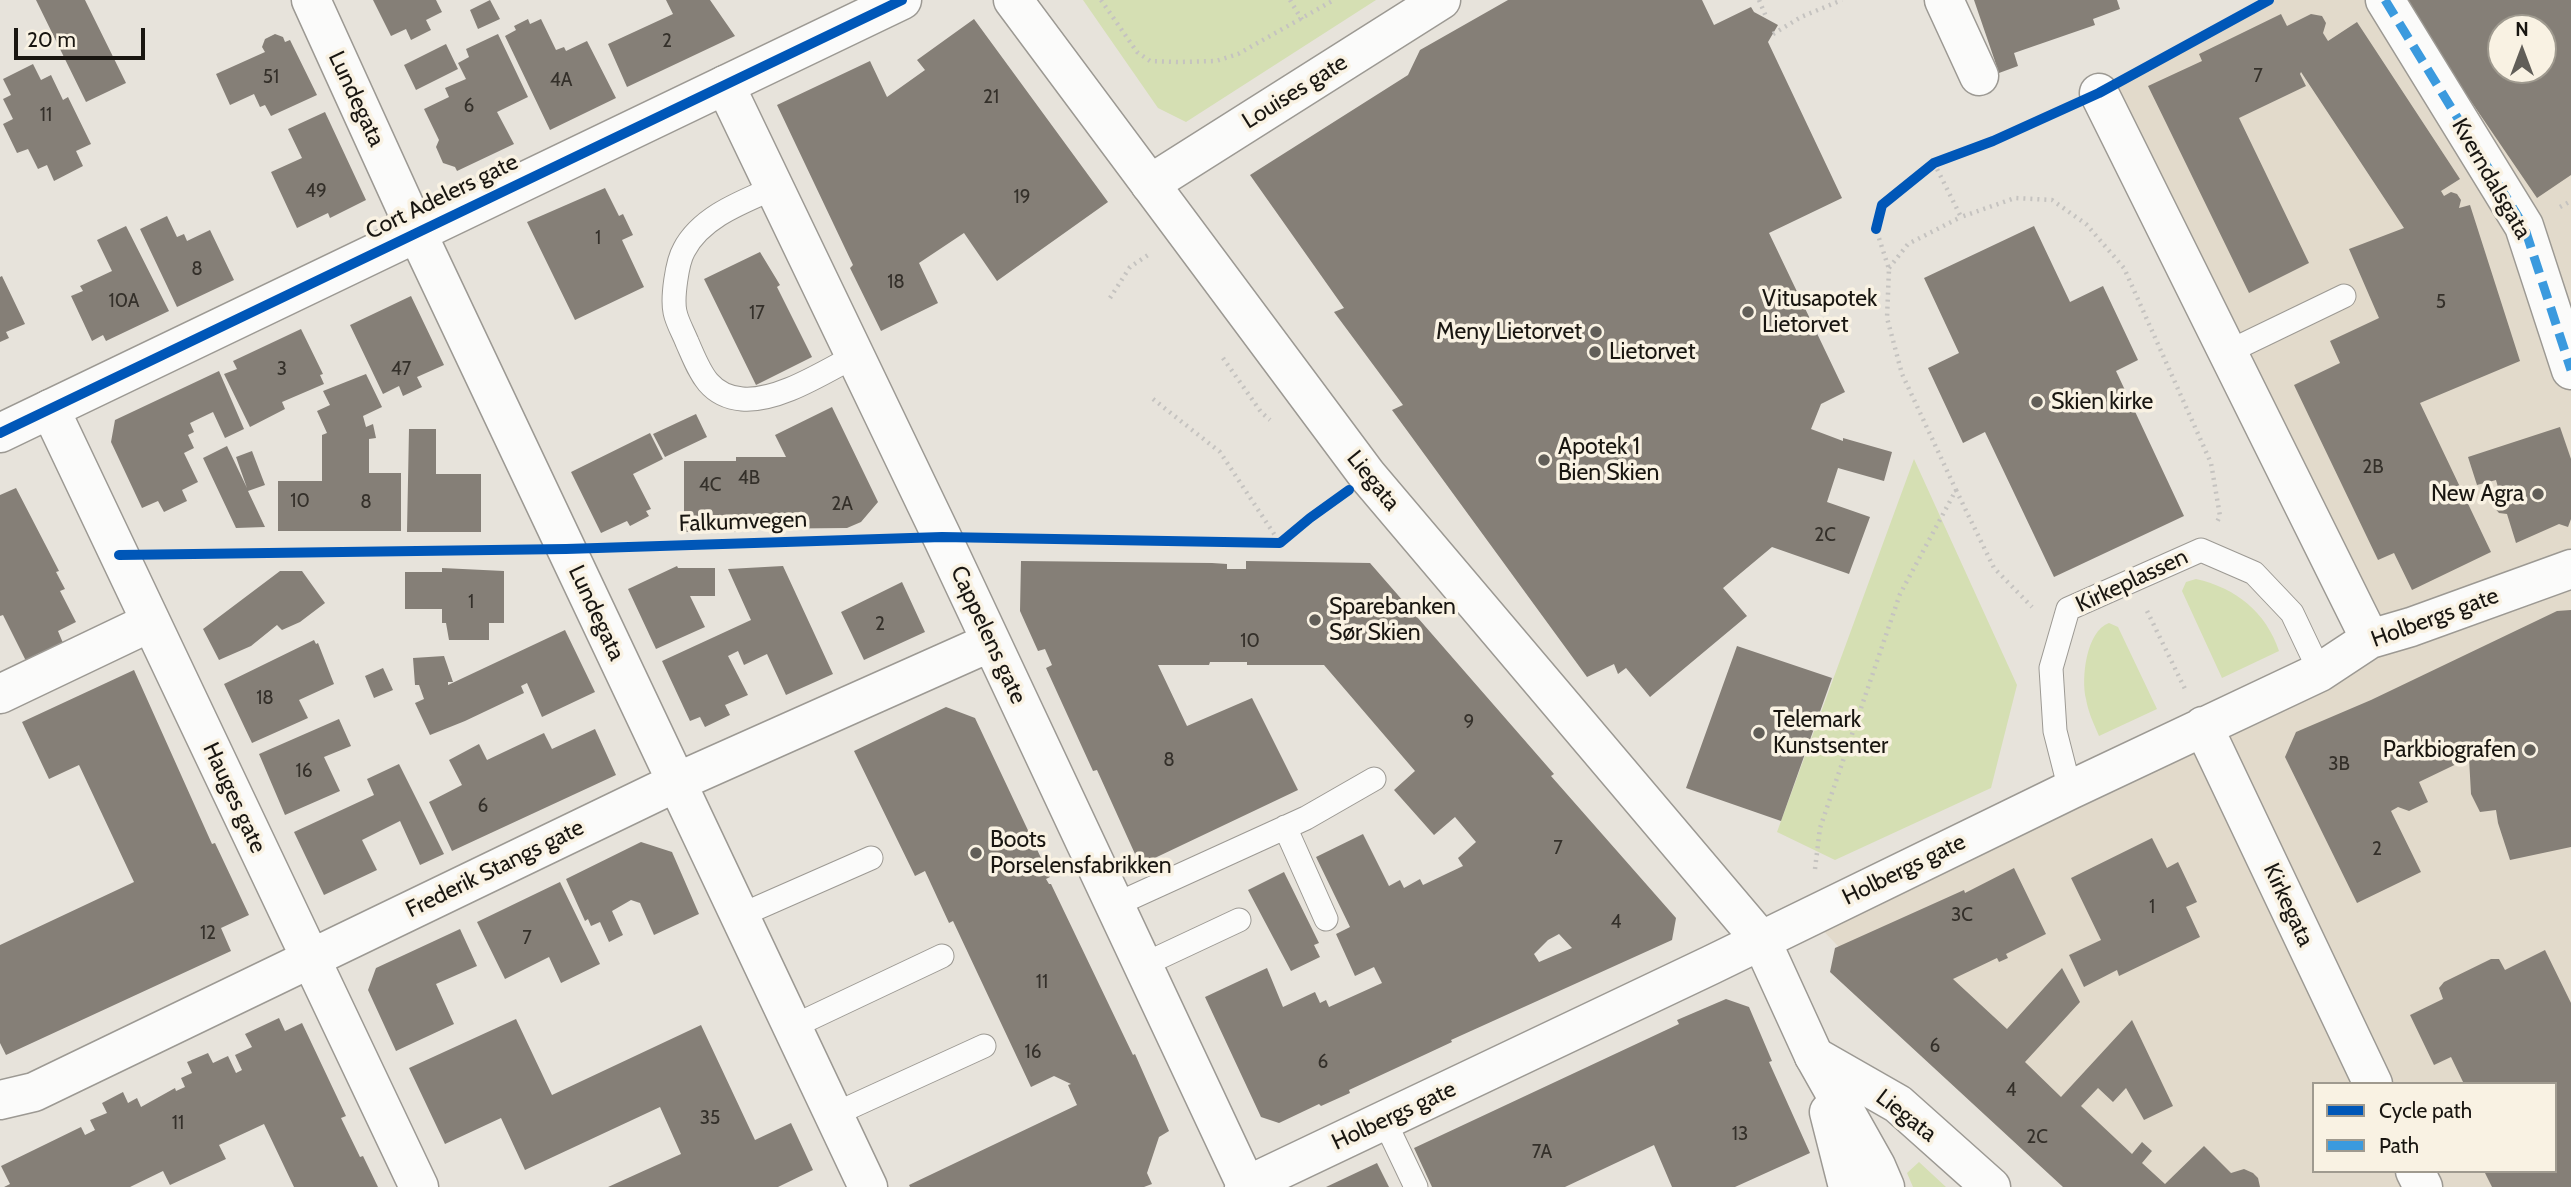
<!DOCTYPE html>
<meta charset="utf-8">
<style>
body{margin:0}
#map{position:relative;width:2571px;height:1187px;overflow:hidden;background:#e7e3db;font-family:Cabin,sans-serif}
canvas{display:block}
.legend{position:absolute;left:2312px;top:1082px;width:245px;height:91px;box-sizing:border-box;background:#f9f2e3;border:2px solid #9f9a8f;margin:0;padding:9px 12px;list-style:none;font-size:21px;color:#191611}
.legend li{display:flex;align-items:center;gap:14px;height:35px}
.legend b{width:35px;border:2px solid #9f9a8f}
.north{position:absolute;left:2487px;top:14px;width:70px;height:70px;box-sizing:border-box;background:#f9f2e3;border:2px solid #9f9a8f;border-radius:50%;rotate:0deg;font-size:19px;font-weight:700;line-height:28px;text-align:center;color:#191611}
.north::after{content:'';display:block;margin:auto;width:24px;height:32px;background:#615e58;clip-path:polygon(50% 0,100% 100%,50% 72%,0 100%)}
.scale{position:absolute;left:14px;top:28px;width:131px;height:32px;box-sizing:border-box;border:4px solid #191611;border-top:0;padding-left:9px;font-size:21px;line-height:24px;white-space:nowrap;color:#191611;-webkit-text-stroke:5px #f9f2e3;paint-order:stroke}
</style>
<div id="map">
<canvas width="2571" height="1187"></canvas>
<ul class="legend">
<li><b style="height:9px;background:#0057b8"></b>Cycle path</li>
<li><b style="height:9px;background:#3b9ade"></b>Path</li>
</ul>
<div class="north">N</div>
<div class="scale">20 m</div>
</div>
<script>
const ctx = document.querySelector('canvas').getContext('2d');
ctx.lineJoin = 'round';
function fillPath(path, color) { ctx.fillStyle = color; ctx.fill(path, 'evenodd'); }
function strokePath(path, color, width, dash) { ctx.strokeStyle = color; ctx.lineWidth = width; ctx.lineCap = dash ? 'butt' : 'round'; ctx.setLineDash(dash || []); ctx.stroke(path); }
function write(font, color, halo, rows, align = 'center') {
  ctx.font = font + ' Cabin,sans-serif'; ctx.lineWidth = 7; ctx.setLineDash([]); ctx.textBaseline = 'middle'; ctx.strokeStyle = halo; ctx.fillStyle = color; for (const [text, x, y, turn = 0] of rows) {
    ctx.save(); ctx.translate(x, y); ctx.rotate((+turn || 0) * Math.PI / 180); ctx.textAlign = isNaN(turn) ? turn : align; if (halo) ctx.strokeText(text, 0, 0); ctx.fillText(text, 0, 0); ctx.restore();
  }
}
fillPath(new Path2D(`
 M2270,0H2571V1187H2070L1809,916L2370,639L2099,93ZM2501,28H2543V70H2501ZM2314,1084H2555V1171H2314Z`), '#e2dacb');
fillPath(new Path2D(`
 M1083,0H1376L1186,122L1158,108Z
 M1914,459L2017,685L1991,788L1835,860L1777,832Z
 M2196,579C2236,588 2266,612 2279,651L2222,678L2182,591L2186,582Z
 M2109,623L2118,627L2157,709L2099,736C2094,724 2088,712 2086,699C2081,679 2086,631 2109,623Z
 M1919,1162L1946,1187H1913L1907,1173Z`), '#d5dfb3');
fillPath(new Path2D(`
 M36,0H85L126,83L86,102Z
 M373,0H436L442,12L426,20L431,30L411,40L406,29L391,36Z
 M490,0L500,19L478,29L470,10Z
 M666,0H710L735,36L627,87L608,44L673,14Z
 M1508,0H1702L1714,25L1751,7L1754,12L1778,25L1768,42L1842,198L1769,233L1845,392L1821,404L1811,429L1843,441V438L1892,452L1884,481L1838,468L1827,502L1870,517L1849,574L1772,547L1723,588L1747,616L1650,697L1626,668L1618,674L1614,664L1587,677L1392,410L1403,405L1334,312L1344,308L1250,175L1408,75L1420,50Z
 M1974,0H2117L2120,9L2093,19L2095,25L2014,53L2018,66L1999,73Z
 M2406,0H2571V175L2537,198L2408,9ZM2501,28H2543V70H2501Z
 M2281,14L2287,26L2311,14L2322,16L2326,23L2323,33L2328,41L2357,22L2460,179L2441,191L2444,196L2451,192L2457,194L2461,200L2459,208L2470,205L2520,361L2420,403L2491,552L2412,590L2394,553L2378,560L2294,385L2340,363L2330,341L2379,318L2349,249L2404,228L2301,72L2300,74L2306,86L2239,118L2309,263L2249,293L2148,86L2202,61L2199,54Z
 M528,19L530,24L541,19L556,50L564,47L566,51L587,41L616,98L550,130L505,36L516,30L514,26Z
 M974,19L1108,202L997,281L964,233L919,263L938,303L881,331L850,268L853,265L777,105L870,61L887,97L925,70L917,60Z
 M275,34L283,37L285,42L290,40L317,95L271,116L265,105L260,107L254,94L230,105L216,74L265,52L262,47L265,39Z
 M498,34L528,97L497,112L514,144L457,171L455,167L443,163L436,147L439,140L424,109L449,97L445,88L466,79L458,63L469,57L466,49Z
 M446,44L458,69L416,90L404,65Z
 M33,64L41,80L51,75L63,100L68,97L91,144L76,151L83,166L54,181L47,165L38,169L28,149L17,153L3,124L13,119L3,99L11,95L3,79Z
 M325,112L366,200L330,218L328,213L297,228L271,172L302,158L288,129Z
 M605,188L619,216L623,214L633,235L622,240L644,287L575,320L527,222Z
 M167,216L177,237L184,234L187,241L210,230L234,280L177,307L140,229Z
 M126,226L169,311L106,341L103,335L92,341L71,296L83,291L80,286L112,271L97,240Z
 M2034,226L2070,302L2103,286L2138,360L2116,371L2184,516L2054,577L1985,432L1963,443L1928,368L1959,353L1924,278Z
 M760,252L780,285L777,287L812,357L756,385L704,279Z
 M2,276L25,324L6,332L9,338L0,342V277Z
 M411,296L444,365L417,377L422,387L403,396L399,386L383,394L350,325Z
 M301,329L323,374L320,375L324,384L282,402L285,409L250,427L224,374L237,369L233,361Z
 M219,371L244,429L225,438L213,412L190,423L194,432L188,435L194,448L184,453L198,482L182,490L187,501L164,512L158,501L142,508L111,442L115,420Z
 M366,374L382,407L363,416L366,427L373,424L376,438L369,439V473H401V531H278V481H322V435L327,433L317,411L330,405L323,391Z
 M832,407L878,502L861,522L847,528L740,529V532H684V461H736V457H786L775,435Z
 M696,414L707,437L665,457L653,434Z
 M2560,427L2571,459V519L2568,527L2559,524L2516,543L2507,514L2499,513L2493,506L2494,497L2499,491L2496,480L2477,485L2468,457Z
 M409,429H436V474H481V532H407Z
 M650,433L663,459L633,474L651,509L646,511L649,516L630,526L627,521L601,533L571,472Z
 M227,446L247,488L236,457L252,451L265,485L248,491L265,527L236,528L203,458Z
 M16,488L59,571L56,572L65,589L60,591L76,622L58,631L63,643L26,661L3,615L0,616V495Z
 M1021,561L1212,563L1227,564V569H1246V561L1370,563L1554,774L1551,776L1676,918L1672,940L1451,1040L1452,1042L1349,1090L1350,1093L1321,1106L1319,1104L1279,1123L1261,1117L1205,997L1267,968L1283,1007L1315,992L1320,1003L1326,1000L1329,1007L1382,983L1374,967L1355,976L1336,934L1350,927L1316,857L1363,834L1389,886L1400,880L1404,888L1420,879L1423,885L1463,866L1458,858L1476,842L1455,817L1434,835L1394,790L1415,771L1324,665H1247V662H1210L1209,665H1158L1187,726L1252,698L1298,790L1140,865L1097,770L1093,771L1046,668L1052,665L1045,649L1038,651L1020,611ZM1559,934L1572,948L1539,962L1534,954L1548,940Z
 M677,566L678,568H715V596H690L705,627L656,649L628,589Z
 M783,566L833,674L786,695L767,654L744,665L738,651L728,656L748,695L725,705L730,715L705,727L700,717L690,721L662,661L751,620L728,569Z
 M442,568L504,571V623H489V640H449L446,623H442V609H405V572H442Z
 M280,571H302L325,603L300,622L282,630L277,625L251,646L219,660L203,629Z
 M902,582L925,632L864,660L841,612Z
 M2571,610V847L2510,860L2498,823L2496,810L2480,812L2471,794L2469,758L2419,782L2428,802L2409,811L2398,807L2391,811L2421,872L2357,903L2285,757L2296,732L2371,700L2557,611Z
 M565,630L595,692L542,717L527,683L521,686L524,693L465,721L430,735L415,703L424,699L419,685H415L413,658L444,656L453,682H448V685Z
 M314,640L316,644L318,643L334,684L299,700L308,718L252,743L224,684Z
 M1737,646L1832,678L1781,821L1686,788Z
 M383,668L393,690L374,698L365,676Z
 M134,670L212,844L215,843L249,915L221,928L231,951L6,1055L0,1043V945L134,882L79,765L49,779L22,722Z
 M946,707L975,718L1050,877L1046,879L1049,884H1051L1133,1055L1135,1054L1169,1131L1159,1137L1147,1173L1152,1184L1144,1187H910L909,1185L1077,1105L1068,1085L1071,1084L1054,1076L1031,1087L953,921L949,923L925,871L915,876L854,751Z
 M339,719L351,746L324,757L340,791L285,815L259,754Z
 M595,729L616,775L452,851L429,802L462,785L449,760L479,744L487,760L544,733L552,749Z
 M399,764L444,854L420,865L400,821L362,840L377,870L324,895L294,832L374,795L367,779Z
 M2152,838L2167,868L2178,862L2197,902L2186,907L2200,937L2119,976L2117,970L2084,987L2069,955L2101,940L2071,878Z
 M641,842L672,852L699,914L654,935L640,903L631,900L612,911L623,935L609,942L600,922L591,926L588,919L585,921L566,879Z
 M2014,868L2046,934L2006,954L2008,958L1999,962L1997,958L1953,979L2007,1029L2062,968L2080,1002L2025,1062L2061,1097L2132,1020L2173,1106L2144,1120L2126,1088L2113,1102L2098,1088L2081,1106L2132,1154L2142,1142L2152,1151L2142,1163L2165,1184L2204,1146L2231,1173L2244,1169L2253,1173L2258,1178L2260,1187H2063L1830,972L1835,948L1964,890L1965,893Z
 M1284,872L1319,943L1314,945L1320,957L1291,971L1248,890Z
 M560,882L600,964L561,983L549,957L505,979L477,922Z
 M460,929L477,966L436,984L454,1024L396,1051L368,990L376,968Z
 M2545,950L2571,1003V1187H2492L2484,1171H2555V1084H2464L2451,1057L2434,1065L2410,1015L2443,999L2439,988L2444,982L2491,959H2499L2505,970Z
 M1726,999L1749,1007L1772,1061L1769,1062L1810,1153L1735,1187H1672L1654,1145L1565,1187H1432L1414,1148L1679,1024L1677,1020Z
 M279,1018L285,1031L302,1023L346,1116L341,1118L360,1157L363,1156L378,1187H294L264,1124L219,1145L226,1159L170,1185L163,1171L130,1187H4L10,1184L1,1166L81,1127L85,1135L95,1130L90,1120L107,1113L102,1103L123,1092L128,1103L137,1098L141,1107L175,1088L176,1091L185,1087L181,1078L192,1073L187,1062L208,1053L213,1063L228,1056L236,1073L242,1070L235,1055L252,1047L245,1034Z
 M516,1019L552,1095L701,1025L755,1140L791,1123L813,1170L778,1187H608L681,1154L660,1107L525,1170L501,1118L445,1144L409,1068Z
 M1377,1163L1389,1187H1326Z`), '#857f77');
const lane = new Path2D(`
 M774,188C742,202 701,217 684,250C677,262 672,298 675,312C677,322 683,332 687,342C699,369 707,396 742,399C778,402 824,372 855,356
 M2228,352L2344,296
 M2070,790L2055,731L2051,668L2068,609L2201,550L2254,573L2292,613L2320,672
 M1285,827L1326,919
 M1115,905L1306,818L1374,779
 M739,916L871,858
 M1143,965L1239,920
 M792,1027L942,956
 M833,1115L984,1046
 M1384,1120L1416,1187`);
const street = new Path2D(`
 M311,0L417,233L868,1187
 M1944,0L1979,76
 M2385,0L2524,226L2571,370
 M725,85L942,537L1247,1187
 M2099,93L2370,639
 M1150,184L1441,0
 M50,409L419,1187
 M0,694L151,622
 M2203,726L2373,1084
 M1814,1056L1898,1104L1991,1187
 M0,1100L34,1092L677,782L991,642
 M2415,1171L2423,1187
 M1244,1187L1711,965L2070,790L2320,672L2370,639L2411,627L2571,569`);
const secondary = new Path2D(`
 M0,433L902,0`);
const primary = new Path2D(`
 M1013,0L1367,475L1761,940L1814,1056L1876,1166L1885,1187
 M1829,1112L1848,1187`);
strokePath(lane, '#9c9993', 25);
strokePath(street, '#9c9993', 41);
strokePath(secondary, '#9c9993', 41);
strokePath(primary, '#9c9993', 41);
strokePath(new Path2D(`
 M1101,0L1137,52L1150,61L1179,62L1216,61L1238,54L1334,0
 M1290,0L1302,20
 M1759,0L1767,19
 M1773,34L1801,17L1842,0
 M1934,163L1961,217L2015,198L2052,200L2086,224L2124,268L2211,463L2220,516L2217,522
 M2560,207L2571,201
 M1889,268L1908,244L1961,217
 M1110,298L1130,267L1151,253
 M1223,358L1261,412L1270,420
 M1153,399L1220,452L1280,543
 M1956,490L1994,568L2032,607
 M2147,611L2186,691
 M1815,869L1820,828L1900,594L1956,490L1902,374L1887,318L1889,269L1876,229`), '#c5c3c0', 4.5, [2, 5]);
strokePath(lane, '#fbfbfa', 23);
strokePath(street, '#fbfbfa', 38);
strokePath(secondary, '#fbfbfa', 38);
strokePath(primary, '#fbfbfa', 38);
strokePath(new Path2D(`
 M2385,0L2524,226L2571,370`), '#3b9ade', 9, [18, 9]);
strokePath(new Path2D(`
 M1876,229L1882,205L1934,163L1993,141L2099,93L2269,0
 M0,433L902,0
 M119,555L566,549L942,537L1280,543L1310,518L1349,490`), '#0057b8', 10);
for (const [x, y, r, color] of [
 [1748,312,7,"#615e58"],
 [1596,332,7,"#615e58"],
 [1595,352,7,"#615e58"],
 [2037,402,7,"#615e58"],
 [1544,460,7,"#615e58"],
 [2538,494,7,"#615e58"],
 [1315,620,7,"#615e58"],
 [1759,733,7,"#615e58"],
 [2530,750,7,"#615e58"],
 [976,853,7,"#615e58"]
]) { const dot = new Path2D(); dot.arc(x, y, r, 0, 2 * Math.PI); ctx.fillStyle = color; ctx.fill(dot); strokePath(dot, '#f9f2e3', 2.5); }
write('19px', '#34302a', null, [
 ["2",667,41],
 ["7",2258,76],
 ["51",271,77],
 ["4A",561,80],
 ["21",991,97],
 ["6",469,106],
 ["11",46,115],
 ["49",316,191],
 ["19",1022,197],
 ["1",598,238],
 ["8",197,269],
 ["18",896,282],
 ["10A",124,301],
 ["5",2441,302],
 ["17",757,313],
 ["3",282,369],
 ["47",401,369],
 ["2B",2373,467],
 ["4B",749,478],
 ["4C",710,485],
 ["10",300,501],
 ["8",366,502],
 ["2A",842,504],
 ["2C",1825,535],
 ["1",471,602],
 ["2",880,624],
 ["10",1250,641],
 ["18",265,698],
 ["9",1469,722],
 ["8",1169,760],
 ["3B",2339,764],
 ["16",304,771],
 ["6",483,806],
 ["7",1558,848],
 ["2",2377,849],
 ["1",2152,907],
 ["3C",1962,915],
 ["4",1616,922],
 ["12",208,933],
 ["7",527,938],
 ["11",1042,982],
 ["6",1935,1046],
 ["16",1033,1052],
 ["6",1323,1062],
 ["4",2011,1090],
 ["35",710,1118],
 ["11",178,1123],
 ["13",1740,1134],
 ["2C",2037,1137],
 ["7A",1542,1152]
]);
write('23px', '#191611', '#f9f2e3', [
 ["Louises gate",1295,92,-32],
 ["Lundegata",356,99,65],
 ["Kverndalsgata",2491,179,60],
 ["Cort Adelers gate",442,197,-26],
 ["Liegata",1373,481,51],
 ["Falkumvegen",743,522,-2],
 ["Kirkeplassen",2132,581,-25],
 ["Lundegata",596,613,65],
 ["Holbergs gate",2435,618,-20],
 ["Cappelens gate",988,635,65],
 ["Hauges gate",234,798,65],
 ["Frederik Stangs gate",495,869,-26],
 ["Holbergs gate",1904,870,-26],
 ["Kirkegata",2288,905,65],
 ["Holbergs gate",1394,1116,-25],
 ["Liegata",1906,1116,38]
]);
write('23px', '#191611', '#f9f2e3', [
 ["Vitusapotek",1762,299],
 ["Lietorvet",1762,325],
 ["Meny Lietorvet",1582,332,"right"],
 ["Lietorvet",1609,352],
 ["Skien kirke",2051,402],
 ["Apotek 1",1558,447],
 ["Bien Skien",1558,473],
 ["New Agra",2524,494,"right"],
 ["Sparebanken",1329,607],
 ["Sør Skien",1329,633],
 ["Telemark",1773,720],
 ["Kunstsenter",1773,746],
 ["Parkbiografen",2516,750,"right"],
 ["Boots",990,840],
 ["Porselensfabrikken",990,866]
], 'left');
</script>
